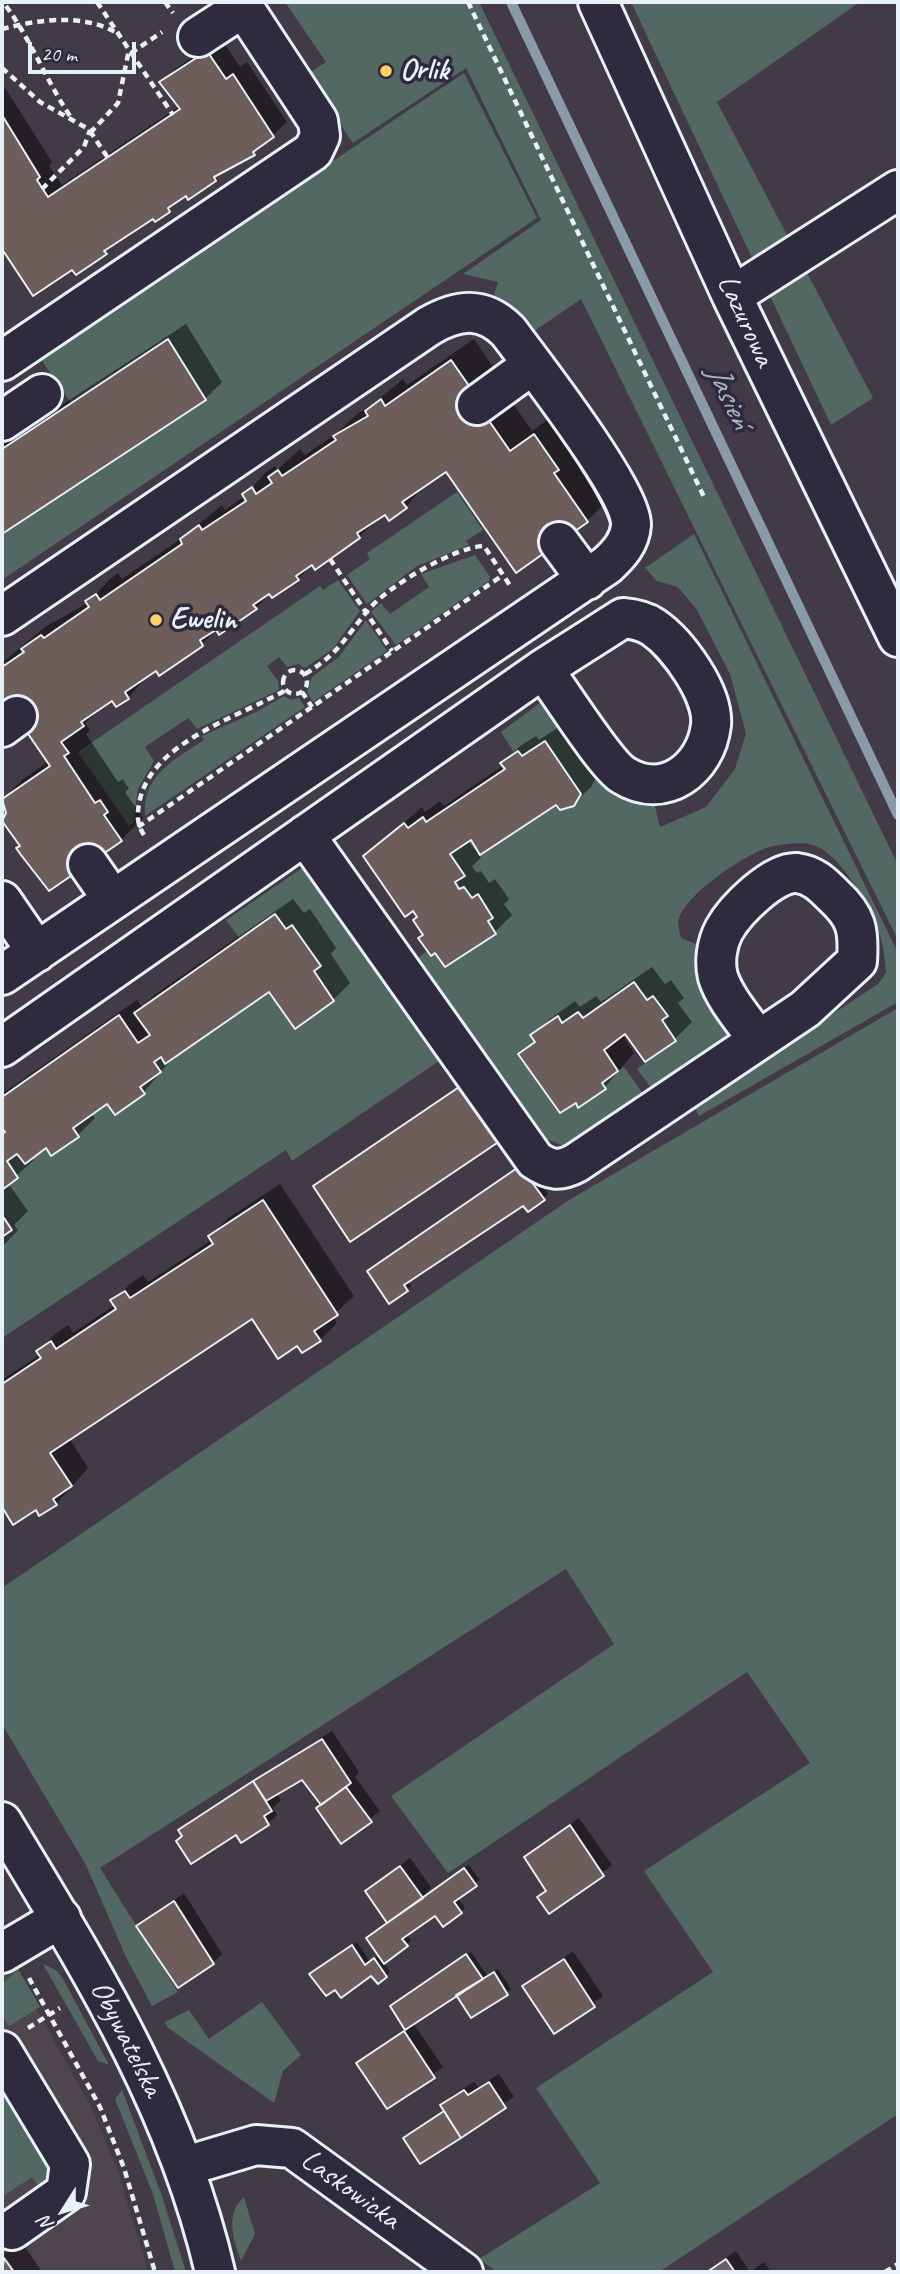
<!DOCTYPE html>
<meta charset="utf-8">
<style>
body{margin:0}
#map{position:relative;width:900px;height:2274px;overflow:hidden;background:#423a46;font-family:Caveat,sans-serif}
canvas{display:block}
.frame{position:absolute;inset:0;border:4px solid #e8f1f8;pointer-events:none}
.north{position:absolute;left:28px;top:2176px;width:70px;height:70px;-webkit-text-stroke:5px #2f2a3d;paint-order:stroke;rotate:233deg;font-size:19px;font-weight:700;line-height:28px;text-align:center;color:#e8f1f8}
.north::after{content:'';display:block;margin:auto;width:24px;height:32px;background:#e8f1f8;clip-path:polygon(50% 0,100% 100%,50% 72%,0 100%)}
.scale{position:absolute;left:28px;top:42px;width:108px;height:32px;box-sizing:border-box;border:4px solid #e8f1f8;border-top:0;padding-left:9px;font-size:21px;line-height:24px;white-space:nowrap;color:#e8f1f8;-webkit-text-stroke:5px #2f2a3d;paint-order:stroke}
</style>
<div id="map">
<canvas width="900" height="2274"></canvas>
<div class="frame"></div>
<div class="north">N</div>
<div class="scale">20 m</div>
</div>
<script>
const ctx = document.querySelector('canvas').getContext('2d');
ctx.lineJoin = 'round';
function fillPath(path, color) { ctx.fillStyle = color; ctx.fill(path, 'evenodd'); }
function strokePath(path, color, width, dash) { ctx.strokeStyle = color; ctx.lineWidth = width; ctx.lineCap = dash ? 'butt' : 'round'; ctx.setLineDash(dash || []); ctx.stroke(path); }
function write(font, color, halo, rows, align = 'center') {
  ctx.font = font + ' Caveat,sans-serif'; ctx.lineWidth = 7; ctx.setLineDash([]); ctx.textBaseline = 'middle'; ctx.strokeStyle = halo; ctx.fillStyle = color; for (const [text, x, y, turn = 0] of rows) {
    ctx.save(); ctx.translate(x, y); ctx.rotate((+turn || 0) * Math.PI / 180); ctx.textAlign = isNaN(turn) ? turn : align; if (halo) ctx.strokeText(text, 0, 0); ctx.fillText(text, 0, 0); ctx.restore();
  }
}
fillPath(new Path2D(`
 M2,1947L91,2107L118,2171L148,2272H2Z`), '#4f454c');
fillPath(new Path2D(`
 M285,2H479L898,865V940L581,299L530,334L513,312L493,298L498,282L463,274L541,220L466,68L353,143L306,75L326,62Z
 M631,2H860L717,102L873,398L831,425Z
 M464,73L537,218L2,580V534L206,400L168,340L71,403L40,358Z
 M457,492L483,530L466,541L469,545L417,566L367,604L347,575L370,559L367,553Z
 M694,534L898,953V1002L699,1116L694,1106L878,984L886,973C885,961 884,947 880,936C871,908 840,851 810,844C801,842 782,844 773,846C749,851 682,896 678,922C678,926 680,933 681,938L696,944L698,967L728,1026L727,1036L651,1088L637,1069L676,1041L662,1020L667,1016L654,997L647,1000L634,982L583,1018L578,1012L562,1023L557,1017L531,1035L535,1042L518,1055L559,1113L576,1103L579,1108L605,1089L602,1083L624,1067L642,1092L567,1147L548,1140L418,958L427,951L431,956L435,953L445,967L496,934L488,921L493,917L478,895L472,898L464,887L459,889L455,882L464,876L450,854L471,840L480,854L556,805L560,810L574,806L581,794L545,741L522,756L515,754L501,732L541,702H549L653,798L660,827L706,807L735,769L746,734L730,674L697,610L678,587L657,581L645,568Z
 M475,555L490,577L489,581L396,645L371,612L381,603L390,614L429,587L421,574Z
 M338,580L360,611L333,649L305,668L298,664L287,667L279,657L267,666L278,681L279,690L197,729L188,718L145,747L154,761L138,789L133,823L129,826L78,752L320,586L323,590Z
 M366,620L387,651L313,702L307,692L312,677L339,657Z
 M284,696L291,700L299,698L305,707L145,816C141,776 175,759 204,740L202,736L256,712Z
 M302,868L309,872L442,1059L292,1161L286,1150L2,1338V1237L12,1230L2,1215V1190L18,1178L7,1161L17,1154L25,1164L46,1148L52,1156L78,1137L73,1128L107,1104L144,1094L140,1087L154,1062L161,1057L166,1064L269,992L295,1029L334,1001L314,971L320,966L292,925L240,939L226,920Z
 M898,1008V2114L659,2272H497L479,2259L600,2183L536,2088L713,1972L644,1871L810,1763L747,1672L448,1873L391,1796L614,1644L566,1569L100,1868L178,1992L152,2006L126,1957L86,1865L2,1724V1588L569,1200Z
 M43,1964L56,1970L62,1977L109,2065L98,2061Z
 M18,1969L40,2007L9,2026L2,2015V1985Z
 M262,2002L301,2055L283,2071L274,2103L167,2027L165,2022L189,2010L209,2039Z
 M2,2084L45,2155L48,2167L42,2191L32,2177L2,2197V2171L5,2168L2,2163Z
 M122,2090L162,2196L186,2272H175L153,2194L115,2099Z
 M244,2197L255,2234L241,2261C233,2239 225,2214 244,2197Z`), '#536863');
fillPath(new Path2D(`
 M221,38L240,67L247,62L287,122L254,153L119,239L76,272L72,268L33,294L2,246V83L52,162L49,166L62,185L180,106L162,82L175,69Z
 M186,324L222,382L205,399L2,532V444Z
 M474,339L495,370L492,373L532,431L557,413L609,499L587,521L446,469L426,483L406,507L385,512L359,537L313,564L298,579L270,593L256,608L217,629L202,644L159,673L156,669L149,674L128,698H113L85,723L90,730L86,734L118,782L123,779L129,789L125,792L143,818L121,840L22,845L2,818L7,812L2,800L22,780L49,761L10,703L2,707V663L45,627L88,603L109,580L118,573L122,579L182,538L222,505L225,510L245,496L266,472L275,466L277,470L300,449L305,455L337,433L357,414L372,405L403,379L407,385Z
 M562,725L597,776L591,787L573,804L557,802L478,854L481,858L472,866L477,873L481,871L489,883L495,879L509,899L504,904L512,915L495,932L425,934L419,916L366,856L422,807L425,812L440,801L444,806L504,765L503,763L520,746L536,736L539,740ZM472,838L479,849L476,851L468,840Z
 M293,899L304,913L310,909L336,948L331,954L350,983L333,1000L269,989L176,1054L144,1092L108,1102L91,1113L95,1118L77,1136L47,1146L32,1157L34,1160L8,1183L28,1211L14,1225L18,1230L2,1247V1094L137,1000L142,1007L153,996Z
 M652,967L665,984L671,980L684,998L678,1003L692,1022L675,1039L645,1060L626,1032L622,1034L634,1053L605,1087L576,1101L521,1055L535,1040L533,1036L550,1019L575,1001L580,1007L596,996L601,1002Z
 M525,1163L548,1194L544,1198L524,1203L408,1281L411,1286L407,1290L369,1271Z
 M280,1184L354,1296L332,1316L337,1323L320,1340L297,1343L253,1317L69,1438L88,1468L56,1504L36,1508L14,1523L2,1504V1380L41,1354L38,1351L55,1334L68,1325L73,1333L115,1305L113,1301L130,1284L143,1275L148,1282L212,1240L210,1236L227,1219Z
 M332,1731L359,1772L355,1777L380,1811L342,1841L303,1778L276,1794L281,1800L273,1808L277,1815L268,1824L236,1833L184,1835L180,1830L189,1821Z
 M579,1818L612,1865L549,1911L540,1897L547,1889L526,1857Z
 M410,1858L431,1887L422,1899L469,1865L480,1880L457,1897L465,1908L461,1912L435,1913L406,1934L411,1941L383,1962L390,1972L386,1976L316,1970L357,1942L370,1962L380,1955L389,1922L367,1891Z
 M184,1893L222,1954L213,1963L138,1926Z
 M573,1951L603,1996L554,2031L524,1986Z
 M471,1952L487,1975L498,1969L511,1989L507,1993L457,1992L413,2023L443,2067L388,2107L358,2063L406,2028L396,2002Z
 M499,2074L514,2097L421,2161L405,2138L445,2109L442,2105L451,2096L474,2082L478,2087Z
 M22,2242L42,2272H2V2255Z
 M736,2251L750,2272L764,2262L771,2272H705Z`), '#0007');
strokePath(new Path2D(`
 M511,2L898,815`), '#899ba6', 10);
const building = new Path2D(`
 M207,51L226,79L233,74L274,137L253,152L255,155L214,177L216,181L188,200L186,196L168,208L170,212L155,222L153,219L104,251L107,254L76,275L72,270L33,296L2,249V115L40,177L37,180L48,197L180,109L159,82Z
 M168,339L206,400L2,534V449Z
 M451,360L474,393L471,395L510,451L534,434L559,470L554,473L588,522L516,573L446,472L402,502L407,508L389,521L385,515L357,533L360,538L315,570L312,565L296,576L299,580L272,598L269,594L253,605L257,609L219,635L216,630L200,640L203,646L159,676L156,671L125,692L129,699L116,707L112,701L81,722L84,726L61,742L69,753L64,756L95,803L100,800L108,812L104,815L122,841L49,891L21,855L16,848L20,846L2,821L6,813L2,799L50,766L9,706L2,710V667L24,652L21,649L41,635L44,638L89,607L85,601L96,594L100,600L182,544L180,539L199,525L202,530L246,501L242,494L252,487L256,494L272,483L268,477L278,470L282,476L336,440L333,436L368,416L365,411L381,399L385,406Z
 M545,741L581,794L574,806L560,810L556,805L480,855L471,840L450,854L465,876L455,882L459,889L464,887L472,898L478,894L493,918L488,921L496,934L445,967L435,953L431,956L418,938L423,935L413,920L417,917L413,911L405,917L363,856L404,823L408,828L423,817L426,822L505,769L500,763L518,751L522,756Z
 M275,914L286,929L292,925L321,966L314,971L334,1001L295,1029L269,992L165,1064L161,1057L154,1062L161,1072L140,1087L145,1094L115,1115L107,1104L73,1128L79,1137L51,1156L46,1148L25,1164L17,1154L7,1161L18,1178L2,1190V1134L5,1132L2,1128V1097L119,1015L138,1043L150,1035L134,1013Z
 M634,982L647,1000L653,996L668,1016L662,1020L676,1041L645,1062L625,1034L604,1050L618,1071L602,1083L606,1089L578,1108L576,1103L560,1113L518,1054L535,1042L530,1035L558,1016L562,1023L578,1012L583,1018Z
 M462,1085L500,1141L350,1242L313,1186Z
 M520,1166L545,1200L528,1212L523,1206L404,1285L408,1291L389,1304L367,1271Z
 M263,1200L338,1315L314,1331L321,1341L302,1353L297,1346L278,1359L252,1319L50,1453L72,1486L53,1499L57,1505L39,1516L36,1510L13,1525L2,1507V1384L41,1358L36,1351L51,1341L56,1349L116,1309L110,1300L125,1291L130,1298L213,1244L208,1236Z
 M2,1215L12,1230L2,1237Z
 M322,1739L351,1783L321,1805L302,1780L266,1801L253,1781Z
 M253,1781L272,1811L264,1816L269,1825L241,1843L236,1835L191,1864L176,1841L182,1836L178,1830Z
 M346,1787L372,1822L341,1844L316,1808Z
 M570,1825L604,1876L549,1914L537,1897L546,1891L524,1857Z
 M400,1866L423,1898L387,1923L365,1891Z
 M464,1868L477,1886L454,1902L462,1913L443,1927L435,1916L402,1939L408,1946L384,1964L366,1938Z
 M174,1901L214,1964L178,1988L136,1926Z
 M352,1945L365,1965L374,1958L387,1977L378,1984L371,1976L341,1998L335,1990L326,1996L309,1974Z
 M466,1954L483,1979L405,2030L390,2006Z
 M564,1959L595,2007L554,2034L522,1986Z
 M494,1972L508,1995L471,2018L456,1995Z
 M404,2031L435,2078L387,2109L356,2063Z
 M489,2082L506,2108L461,2138L440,2105L464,2090L468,2095Z
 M444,2111L461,2138L420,2164L403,2138Z
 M4,2258L14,2272H2Z
 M726,2259L735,2272H707Z`);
fillPath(building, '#6e5e5b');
strokePath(building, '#e8f1f8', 2);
const minor = new Path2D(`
 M598,2L732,296L898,637
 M198,37L244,7
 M732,296L898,190
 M2,361L313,151L320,136L318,121L240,2
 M477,405L532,365
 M2,421L42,394
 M559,542L587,580
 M2,616L429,326C458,309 483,306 508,331C532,363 632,492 631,525C630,542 619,554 607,565L2,975
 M2,727L17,716
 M305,835L535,1160C550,1170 559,1172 576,1163L805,1009L857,961C859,930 857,917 833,895C822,884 813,875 797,873C774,871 735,910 724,930C717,943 714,962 718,977C725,999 745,1021 758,1040
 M88,864L113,900
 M2,901L37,952
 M2,1047L543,669L623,618C634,619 644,621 653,627C678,644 714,694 711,725C706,769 664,801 623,775C605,764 559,690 543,669
 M2,1953L61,1918
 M2,2051L70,2164L66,2192L12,2230
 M186,2166L256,2145L292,2148L463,2272`);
const major = new Path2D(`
 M2,1822C90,1968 176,2104 215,2272`);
strokePath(minor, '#e8f1f8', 44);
strokePath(major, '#e8f1f8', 44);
strokePath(new Path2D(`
 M97,2L173,115
 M165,2L173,13
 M468,2L704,497
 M6,6C31,40 46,80 70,116
 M2,29C37,20 81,13 115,32
 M131,53L162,32
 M2,68L40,102L92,131L118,103L129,50
 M90,131L108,158
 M42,189L84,147L90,130
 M330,559L392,651
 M283 682a12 12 0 1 1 24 0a12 12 0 1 1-24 0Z
 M305,674C340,653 345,637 370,608C389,586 454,547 484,546L511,587
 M302,692L312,707
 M138,827L503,575
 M144,835C136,823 137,813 140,799C154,741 239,717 286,690
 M29,1978L100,2107L124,2168L155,2272
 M28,2028L60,2008
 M885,2272L898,2264`), '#e8f1f8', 4.5, [7, 5]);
strokePath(minor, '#2f2a3d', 38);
strokePath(major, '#2f2a3d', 38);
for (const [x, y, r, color] of [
 [386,71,7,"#ffd166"],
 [156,620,7,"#ffd166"]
]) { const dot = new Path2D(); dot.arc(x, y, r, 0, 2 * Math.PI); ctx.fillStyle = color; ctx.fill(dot); strokePath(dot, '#2f2a3d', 2.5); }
write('bold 30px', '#e8f1f8', '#2f2a3d', [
 ["Orlik",400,71],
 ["Ewelin",170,620]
], 'left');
write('30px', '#e8f1f8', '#2f2a3d', [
 ["Lazurowa",745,321,65],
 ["Obywatelska",126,2039,63],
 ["Laskowicka",350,2190,36]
]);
write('italic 32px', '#a8b8c2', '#2f2a3d', [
 ["Jasień",728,397,65]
]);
</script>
